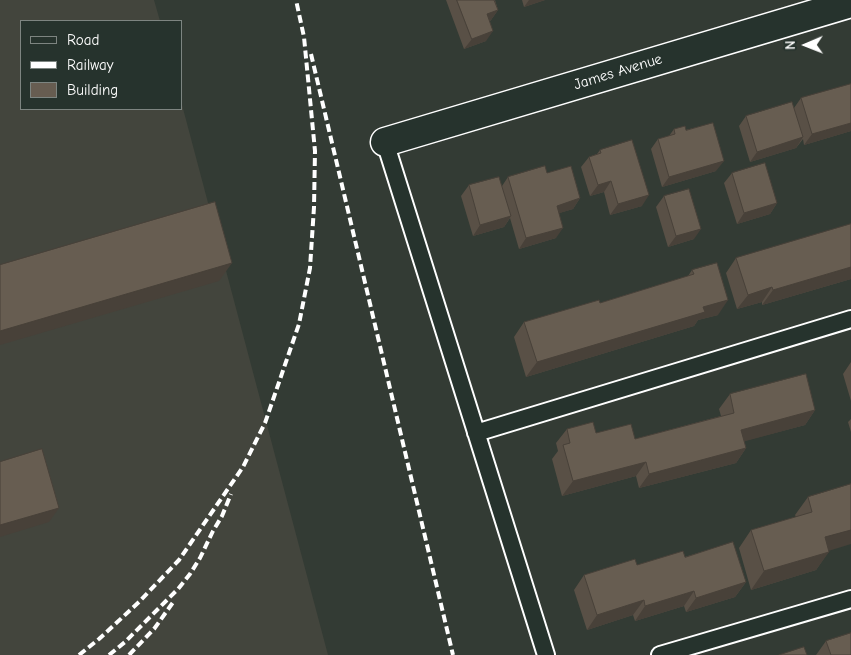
<!DOCTYPE html>
<style>
body{margin:0}
#map{position:relative;width:851px;height:655px;overflow:hidden;background:#333b34;font-family:"Comic Neue",sans-serif}
canvas{display:block}
.legend{position:absolute;left:20px;top:20px;width:162px;height:90px;box-sizing:border-box;background:#26332d;border:1px solid #7d8581;margin:0;padding:6px 9px;list-style:none;font-size:15px;color:#fff}
.legend li{display:flex;align-items:center;gap:10px;height:25px}
.legend b{width:25px;border:1px solid #7d8581}
.north{position:absolute;left:781px;top:20px;width:50px;height:50px;-webkit-text-stroke:4px #26332d;paint-order:stroke;rotate:269deg;font-size:14px;font-weight:700;line-height:20px;text-align:center;color:#fff}
.north::after{content:'';display:block;margin:auto;width:18px;height:22px;background:#fff;clip-path:polygon(50% 0,100% 100%,50% 72%,0 100%)}
</style>
<div id="map">
<canvas width="851" height="655"></canvas>
<ul class="legend">
<li><b style="height:6px;background:#26332d"></b>Road</li>
<li><b style="height:6px;background:#fff"></b>Railway</li>
<li><b style="height:14px;background:#675d51"></b>Building</li>
</ul>
<div class="north">N</div>
</div>
<script>
const ctx = document.querySelector('canvas').getContext('2d');
ctx.lineJoin = 'round';
function fillPath(path, color) { ctx.fillStyle = color; ctx.fill(path, 'evenodd'); }
function strokePath(path, color, width, dash) { ctx.strokeStyle = color; ctx.lineWidth = width; ctx.lineCap = dash ? 'butt' : 'round'; ctx.setLineDash(dash || []); ctx.stroke(path); }
function write(font, color, halo, rows, align = 'center') {
  ctx.font = font + ' "Comic Neue",sans-serif'; ctx.lineWidth = 4.5; ctx.setLineDash([]); ctx.textBaseline = 'middle'; ctx.strokeStyle = halo; ctx.fillStyle = color; for (const [text, x, y, turn = 0] of rows) {
    ctx.save(); ctx.translate(x, y); ctx.rotate((+turn || 0) * Math.PI / 180); ctx.textAlign = isNaN(turn) ? turn : align; if (halo) ctx.strokeText(text, 0, 0); ctx.fillText(text, 0, 0); ctx.restore();
  }
}
fillPath(new Path2D(`
 M0,0H154L160,21H21V109H181V101L328,655H0Z`), '#43453d');
const service = new Path2D(`
 M385,142L546,655
 M476,433L851,319
 M660,655L851,599`);
const minor = new Path2D(`
 M385,142L851,3`);
strokePath(service, '#fff', 20);
strokePath(minor, '#fff', 31);
strokePath(service, '#26332d', 16);
strokePath(minor, '#26332d', 28);
strokePath(new Path2D(`
 M311,54L453,655
 M79,655L99,639L139,602L179,560L243,467L265,423L299,324L310,268L314,207L315,151L304,37L296,0
 M109,655L125,642L178,589L190,574L200,558L213,531L222,516L231,494
 M129,655L154,629L174,601`), '#fff', 4, [8, 4]);
fillPath(new Path2D(`
 M446,0H495L498,10L491,20L490,21L486,41L464,49Z
 M522,0H545L524,7Z
 M851,84V131L804,145L803,139L796,148L750,162L739,126L746,116L794,108L801,98Z
 M674,129L686,130L716,171L662,187L651,149L658,139L669,136Z
 M600,150L642,206L610,215L604,192L590,196L581,167L589,157L597,154Z
 M547,173L580,198L573,209L559,213L556,238L519,249L510,218L504,227L473,236L461,196L469,185L502,186L508,177Z
 M732,173L777,203L770,214L737,224L724,183Z
 M664,196L694,239L668,247L656,207Z
 M851,224V279L762,305V302L737,309L726,273L736,258Z
 M692,270L718,315L698,320L694,326L526,377L514,337L524,322L600,303L688,276Z
 M851,362V401L843,374Z
 M730,394L815,410L805,425L744,441L746,448L736,463L639,488L636,476L562,496L552,459L558,451L556,443L567,429L635,439L721,416L719,409Z
 M851,419V432L848,422Z
 M808,497L829,551L816,570L751,590L739,548L751,530L796,517L795,515Z
 M685,557L746,582L735,597L686,612L684,606L635,621L633,615L587,630L574,590L584,575Z
 M826,641L851,655H816Z`), '#595046');
fillPath(new Path2D(`
 M529,0H545L524,7Z
 M498,10L491,20L480,25L487,14Z
 M493,31L486,41L464,49L472,39Z
 M851,123V131L804,145L812,134Z
 M803,137L796,148L750,162L757,152Z
 M724,161L716,171L662,187L669,177Z
 M611,181L604,192L590,196L598,185Z
 M649,195L642,206L610,215L618,204Z
 M580,198L573,209L550,216L557,206Z
 M777,203L770,214L737,224L744,213Z
 M511,216L504,227L473,236L480,225Z
 M563,228L556,238L519,249L526,238Z
 M701,229L694,239L668,247L676,236Z
 M232,263L219,281L0,345V331Z
 M851,267V279L762,305L773,290Z
 M772,287L762,302L737,309L748,295Z
 M728,300L718,315L698,320L694,326L526,377L537,362L703,307Z
 M815,410L805,425L731,445L741,430Z
 M746,448L736,463L639,488L649,474Z
 M646,462L636,476L562,496L573,481Z
 M59,508L49,522L0,537V525Z
 M851,530V544L812,556L825,537Z
 M829,552L816,570L751,590L764,571Z
 M746,582L735,597L686,612L696,598Z
 M694,591L684,606L635,621L645,606Z
 M644,600L633,615L587,630L597,615Z`), '#484139');
const building = new Path2D(`
 M457,0H494L498,10L487,14L493,31L472,39Z
 M851,84V123L812,134L801,98Z
 M792,102L803,137L757,152L746,116Z
 M713,123L724,161L669,177L658,139L675,134L674,129L685,126L686,130Z
 M632,140L649,195L618,204L611,181L598,185L589,157L601,153L600,150Z
 M765,163L777,203L744,213L732,173Z
 M545,166L547,173L571,166L580,198L557,206L563,228L526,238L508,177Z
 M499,177L511,216L480,225L469,185Z
 M689,189L701,229L676,236L664,196Z
 M215,202L232,263L0,331V265Z
 M851,224V267L773,290L772,287L748,295L736,258Z
 M717,263L728,300L703,307L705,312L537,362L524,322L599,300L600,303L694,274L692,270Z
 M806,374L815,410L741,430L746,448L649,474L646,462L573,481L563,445L570,443L567,429L593,422L596,433L631,424L635,439L734,413L730,394Z
 M42,449L59,508L0,525V462Z
 M851,484V530L825,537L829,552L764,571L751,530L812,512L808,497Z
 M733,542L746,582L696,598L694,591L645,606L644,600L597,615L584,575L635,559L637,565L683,551L685,557Z
 M851,633V655H831L826,641Z
 M804,647L807,655H779Z`);
fillPath(building, '#675d51');
strokePath(building, '#484139', 1);
write('15px', '#fff', '#26332d', [
 ["James Avenue",618,72,-17]
]);
</script>
